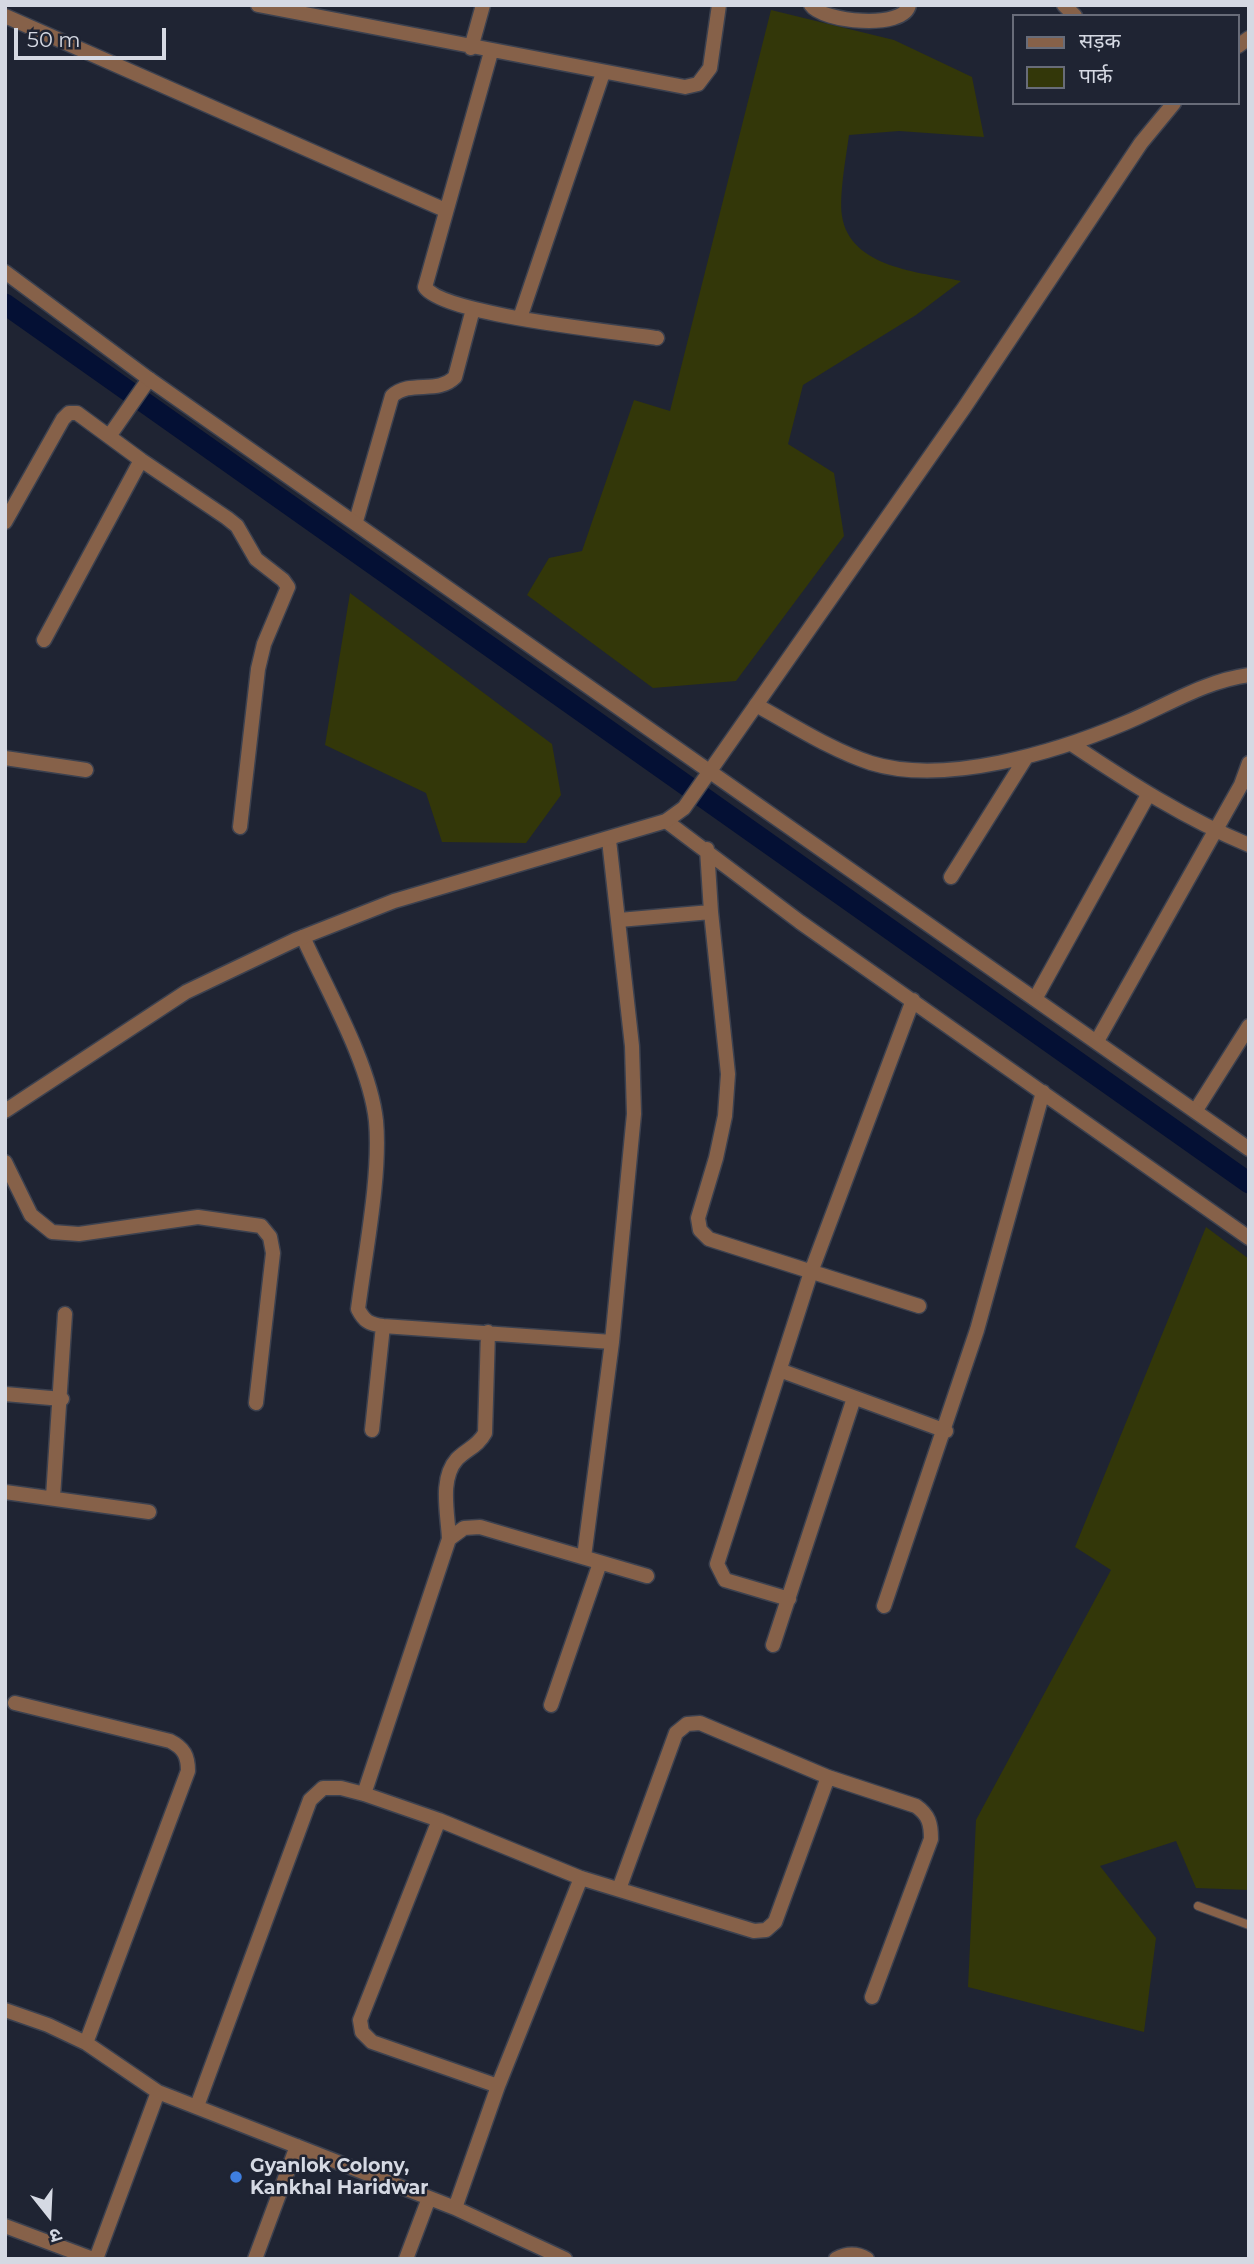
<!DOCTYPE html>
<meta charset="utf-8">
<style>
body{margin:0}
#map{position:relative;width:1254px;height:2264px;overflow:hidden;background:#1f2433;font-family:Montserrat,"Noto Sans Devanagari",sans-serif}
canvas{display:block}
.frame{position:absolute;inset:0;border:7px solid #d5d9e3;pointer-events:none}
.legend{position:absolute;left:1012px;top:14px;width:228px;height:91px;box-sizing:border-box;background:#1f2433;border:2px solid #686c79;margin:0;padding:9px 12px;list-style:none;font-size:21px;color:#d5d9e3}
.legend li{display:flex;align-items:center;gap:14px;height:35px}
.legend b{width:35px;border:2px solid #686c79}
.north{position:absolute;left:14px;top:2180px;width:70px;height:70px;-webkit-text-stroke:5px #1f2433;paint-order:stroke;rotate:162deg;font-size:19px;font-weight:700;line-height:28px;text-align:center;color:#d5d9e3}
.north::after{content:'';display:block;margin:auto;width:24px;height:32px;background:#d5d9e3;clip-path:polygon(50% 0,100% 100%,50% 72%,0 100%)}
.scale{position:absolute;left:14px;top:28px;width:152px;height:32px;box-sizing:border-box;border:4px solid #d5d9e3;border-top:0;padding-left:9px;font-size:21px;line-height:24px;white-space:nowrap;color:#d5d9e3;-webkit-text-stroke:5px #1f2433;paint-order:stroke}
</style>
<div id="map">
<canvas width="1254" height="2264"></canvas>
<div class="frame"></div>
<ul class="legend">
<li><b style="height:9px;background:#866149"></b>सड़क</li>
<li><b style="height:19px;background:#333709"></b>पार्क</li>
</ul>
<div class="north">उ</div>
<div class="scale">50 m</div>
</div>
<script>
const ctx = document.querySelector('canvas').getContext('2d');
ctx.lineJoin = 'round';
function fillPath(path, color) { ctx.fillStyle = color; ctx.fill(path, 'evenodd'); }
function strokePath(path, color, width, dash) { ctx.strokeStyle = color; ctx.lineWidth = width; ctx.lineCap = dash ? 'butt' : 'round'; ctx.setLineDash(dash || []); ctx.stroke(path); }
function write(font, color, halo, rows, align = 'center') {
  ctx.font = font + ' Montserrat,sans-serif'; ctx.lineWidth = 5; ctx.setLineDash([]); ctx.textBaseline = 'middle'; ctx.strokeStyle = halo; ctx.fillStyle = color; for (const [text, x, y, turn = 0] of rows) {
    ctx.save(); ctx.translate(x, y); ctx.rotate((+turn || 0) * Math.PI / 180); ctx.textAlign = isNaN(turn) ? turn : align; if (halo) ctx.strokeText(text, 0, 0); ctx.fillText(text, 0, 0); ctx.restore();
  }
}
fillPath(new Path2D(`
 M771,10L894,40L972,77L984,137L899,131L849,135C846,157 839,195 842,216C850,268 920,272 961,281L916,315L803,385L788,444L834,473L844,536L736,681L653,688L527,595L549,558L582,551L634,400L670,411Z
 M350,593L552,744L561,795L526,843L442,842L426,793L325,745Z
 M1206,1227L1249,1259V1890L1196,1888L1176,1841L1100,1866L1156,1938L1144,2032L968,1987L976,1820L1111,1570L1075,1547Z`), '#333709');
strokePath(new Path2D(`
 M5,304L1249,1183`), '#041034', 21);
const service = new Path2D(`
 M1198,1906L1249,1925`);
const minor = new Path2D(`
 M258,5L685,87L698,84L710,68L719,5
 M811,5C822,22 904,30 909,5
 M1064,5L1075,16
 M5,16L445,210
 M471,48L483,5
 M491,52L425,287C442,315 619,332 657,338
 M520,318L603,73
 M110,435L149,379
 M356,521L392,396C411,379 437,395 455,377L473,309
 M5,522L63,419L69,413H77L141,460L227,518L237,526L256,559L283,580L288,587L264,644L258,669L240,827
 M44,640L141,460
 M756,705C793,725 831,750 871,763C945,786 1056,752 1125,723C1166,706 1204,681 1249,675
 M1073,745C1130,783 1186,819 1249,845
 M5,758L86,770
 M666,821L800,922L1249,1238
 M951,877L1025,759
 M711,912L728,1074L725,1116L716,1158L698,1218L700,1230L709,1239L919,1306
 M619,920L711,912L707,849
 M303,937C327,990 370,1064 376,1121C381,1174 365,1254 358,1309C364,1321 369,1324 383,1326L612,1342
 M1035,999L1148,795
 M1097,1041L1241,785L1249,763
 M1196,1110L1249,1026
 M5,1162L31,1215L52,1232L79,1234L198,1217L261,1226L270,1237L273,1253L256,1403
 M782,1371L946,1431
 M5,1394L62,1399
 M372,1430L383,1326
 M5,1492L149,1512
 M53,1497L65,1314
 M449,1539C448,1514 439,1479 457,1459C467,1449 478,1446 485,1433L488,1332
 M584,1557L612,1342L634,1114L632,1046L609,840
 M789,1599L725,1580L717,1564L811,1272L913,1000
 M884,1606L977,1330L1043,1092
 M773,1645L854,1398
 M15,1703L170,1741C184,1748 188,1756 188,1771L86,2043
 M551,1705L600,1563
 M364,1794L449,1539L464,1528L480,1527L647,1576
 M439,1820L360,2020L362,2032L372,2042L498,2086
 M619,1889L676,1733L687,1724L700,1723L828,1777L916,1806C929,1815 931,1824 931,1839L872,1997
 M5,2010L48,2025L86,2043L158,2092L455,2208L565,2259
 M197,2106L310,1800L323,1788H341L364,1794L439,1820L581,1878L754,1931L766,1930L775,1922L828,1777
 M455,2208L498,2086L581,1878
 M5,2226L93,2259
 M96,2259L158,2092
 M255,2259L297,2146
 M406,2259L429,2198
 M836,2259C847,2253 857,2253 867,2259`);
const tertiary = new Path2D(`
 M1238,46L1249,38
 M5,272L149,379L1249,1149
 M5,1111L186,992L295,940L394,901L666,821L684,808L964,408L1141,143L1174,103`);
strokePath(service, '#3c414f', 10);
strokePath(minor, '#3c414f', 17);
strokePath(tertiary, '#3c414f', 17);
strokePath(service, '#866149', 8);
strokePath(minor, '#866149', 14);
strokePath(tertiary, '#866149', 14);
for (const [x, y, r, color] of [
 [236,2177,7,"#3f7fe0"]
]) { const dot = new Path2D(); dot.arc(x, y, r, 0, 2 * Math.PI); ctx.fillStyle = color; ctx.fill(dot); strokePath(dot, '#1f2433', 2.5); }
write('bold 19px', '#d5d9e3', '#1f2433', [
 ["Gyanlok Colony,",250,2166],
 ["Kankhal Haridwar",250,2188]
], 'left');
</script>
